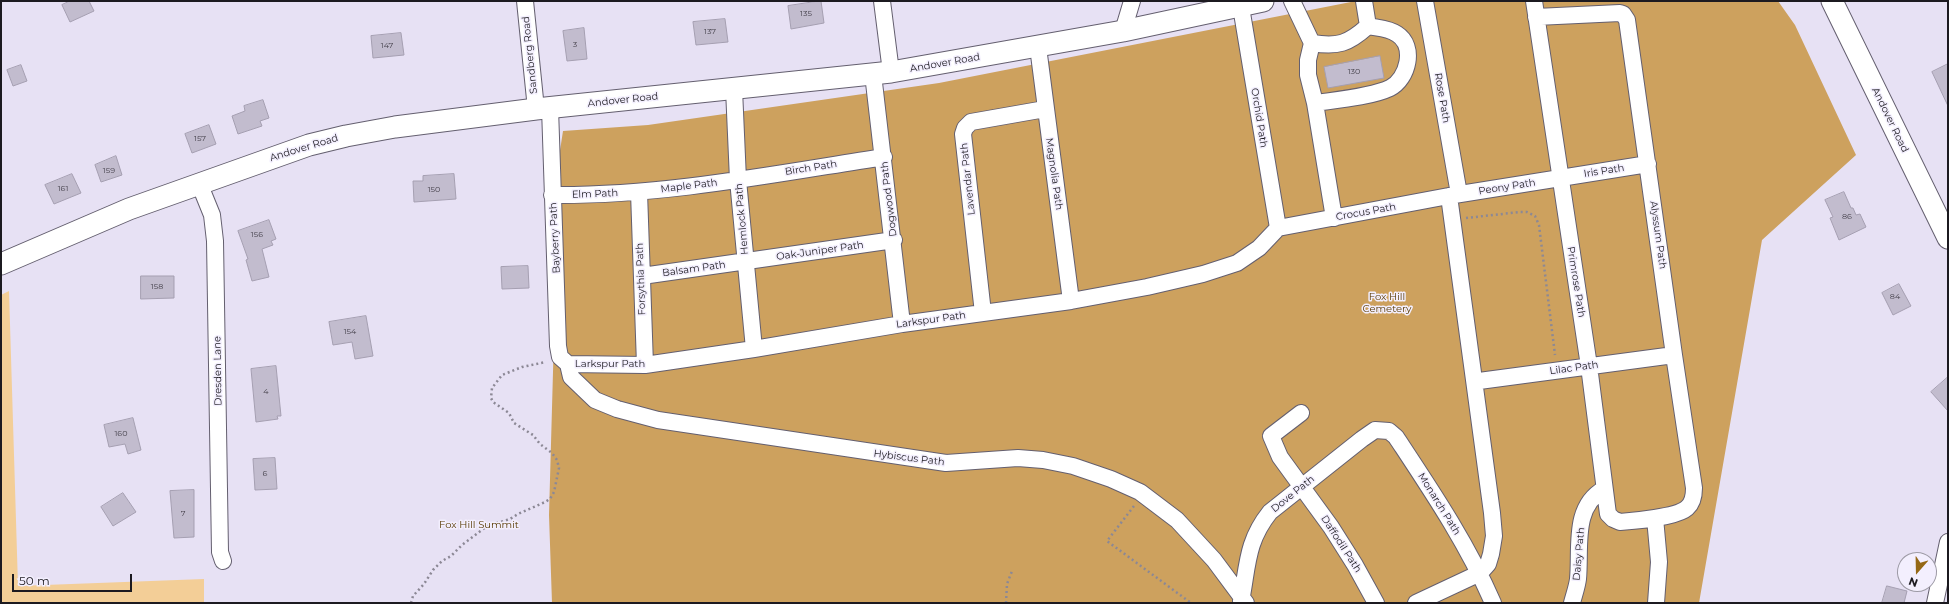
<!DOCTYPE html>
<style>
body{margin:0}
#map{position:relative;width:1949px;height:604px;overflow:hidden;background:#e7e1f4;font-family:Montserrat,sans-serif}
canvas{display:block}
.frame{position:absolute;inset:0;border:2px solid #1c1a20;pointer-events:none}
.north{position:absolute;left:1897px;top:552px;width:40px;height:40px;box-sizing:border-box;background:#f3effe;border:1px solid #9d9aa5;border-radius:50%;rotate:200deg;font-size:11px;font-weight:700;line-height:16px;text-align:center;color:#1c1a20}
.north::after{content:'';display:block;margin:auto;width:14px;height:18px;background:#956816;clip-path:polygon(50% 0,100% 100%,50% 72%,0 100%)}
.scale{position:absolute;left:12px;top:574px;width:120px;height:18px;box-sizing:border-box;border:2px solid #1c1a20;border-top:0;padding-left:5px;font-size:12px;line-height:14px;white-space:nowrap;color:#1c1a20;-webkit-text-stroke:3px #f3effe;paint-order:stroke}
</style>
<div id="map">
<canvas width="1949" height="604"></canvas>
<div class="frame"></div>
<div class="north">N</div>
<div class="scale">50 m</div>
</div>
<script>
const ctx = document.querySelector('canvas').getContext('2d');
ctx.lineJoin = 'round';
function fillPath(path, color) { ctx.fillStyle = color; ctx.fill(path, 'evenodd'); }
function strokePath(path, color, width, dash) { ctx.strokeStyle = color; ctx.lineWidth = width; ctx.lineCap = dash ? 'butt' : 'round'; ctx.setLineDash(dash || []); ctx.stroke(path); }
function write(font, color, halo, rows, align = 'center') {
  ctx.font = font + ' Montserrat,sans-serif'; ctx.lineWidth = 3; ctx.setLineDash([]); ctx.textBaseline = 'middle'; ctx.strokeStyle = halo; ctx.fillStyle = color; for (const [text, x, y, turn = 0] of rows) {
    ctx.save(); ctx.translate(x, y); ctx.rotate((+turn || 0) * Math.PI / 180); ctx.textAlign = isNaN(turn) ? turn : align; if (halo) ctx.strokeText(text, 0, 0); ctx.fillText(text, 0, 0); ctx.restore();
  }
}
fillPath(new Path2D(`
 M9,291L18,586L204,579V603H1V295Z`), '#f3ce97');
fillPath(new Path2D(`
 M1356,1H1778L1795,25L1856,155L1762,240L1699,603H552L549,515L559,157L563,131L648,125L939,83Z`), '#cda15e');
const building = new Path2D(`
 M70,1H89L94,11L70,22L62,5Z
 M821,1L824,23L791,29L788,6Z
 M725,19L728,42L696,45L693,22Z
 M584,28L587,59L567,61L563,31Z
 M401,33L404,55L373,58L371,36Z
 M1380,56L1384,78L1328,88L1324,67Z
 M1948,64V106L1932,72Z
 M21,65L27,81L13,86L7,70Z
 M263,100L269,118L260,121L262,126L238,134L232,116L245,111L244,106Z
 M209,125L216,144L192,153L185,134Z
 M116,156L122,175L101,182L95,165Z
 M72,174L81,193L54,204L45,185Z
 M454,174L456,199L414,202L413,181H423V176Z
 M1844,192L1851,208H1853L1856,215L1860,214L1866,227L1839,240L1830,218L1833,217L1825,200Z
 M269,220L276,239L271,241L273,245L262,249L269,277L252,281L246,260L248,259L238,231Z
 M528,266L529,288L502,289L501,267Z
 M141,276H174V298L141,299Z
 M1899,284L1911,306L1893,315L1882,293Z
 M366,316L373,356L355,359L352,342L333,345L329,322Z
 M276,366L281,416H277L278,419L256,422L251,369Z
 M1948,377V411L1931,392Z
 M133,418L141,450L128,454L125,444L109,447L104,425Z
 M275,458L277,489L255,490L253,459Z
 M194,490V537L174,538L170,491Z
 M123,493L136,512L113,526L101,507Z
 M1887,586L1907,591L1904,603H1882Z`);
fillPath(building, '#c2bcce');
strokePath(building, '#a59fb1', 1);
const minor = new Path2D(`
 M525,1L536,109
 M882,1L891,72
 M1292,1L1312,43
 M1364,1L1368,26
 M1425,1L1459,194
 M1534,1L1589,366L1608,514L1613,519L1620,522C1634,521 1677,517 1687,508C1693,503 1694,495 1694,488L1674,355L1627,20L1623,14L1620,13L1536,17
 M1241,7L1278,228
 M1123,31L1132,1
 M1038,47L1071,301
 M873,74L902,324
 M734,89L738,180L754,349
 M1315,103C1336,100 1371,97 1390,88C1408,79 1416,46 1397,34C1389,28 1377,28 1368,26C1348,44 1338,47 1312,43L1308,60V75L1315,103L1334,218
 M550,108L558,346L560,357L568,364
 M199,183L212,215L215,241L220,552L223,561
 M639,192L645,365
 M552,195C663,196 774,174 884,157
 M1449,196L1474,380L1479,381L1674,355
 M1278,228L1454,195L1648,164
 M642,276L894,240
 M983,313L963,134L965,128L971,122L1045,109
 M568,364L571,377L595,400L617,409L658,420L946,463L1018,458L1043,460L1073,466L1111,479L1140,492L1177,520L1214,560L1246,603
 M568,364L645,365L754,349L902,324L1071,301L1147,287L1203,274L1237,263L1259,248L1278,228
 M1301,413L1271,436L1280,457L1331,527L1355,565L1376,603
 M1655,518L1659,562L1656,603
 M1241,601C1248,566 1246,542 1270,512L1362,439L1375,430L1389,431L1396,437C1431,490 1467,543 1493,603
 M1416,603L1480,573L1488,564L1491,554L1494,536L1492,513L1474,380
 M1572,603C1574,595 1577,587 1578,579C1581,548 1572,507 1604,489
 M1935,603L1948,542`);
const major = new Path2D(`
 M1832,1L1948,238
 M1,264L129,209L309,145L346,136L395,127L536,109L891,72L1123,31L1263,1`);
strokePath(minor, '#645f6f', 18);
strokePath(major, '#645f6f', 23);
strokePath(new Path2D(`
 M1466,218L1520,212H1527L1535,216L1539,225L1555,355
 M1134,506L1107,541L1191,603
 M411,603L413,596L424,584L433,570L442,561L451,556L462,545L487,526L510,519L518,514L545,502L550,499L554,492L559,468L557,460L552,453L540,444L533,435L514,423L509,413L493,402L491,398L492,388L502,375L522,367L546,362
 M1006,603L1007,584L1012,571`), '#8c8895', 2.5, [2, 3]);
strokePath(minor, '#fff', 16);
strokePath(major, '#fff', 21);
write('8px', '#46424c', null, [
 ["135",806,14],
 ["137",710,32],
 ["3",575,45],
 ["147",387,46],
 ["130",1354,72],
 ["157",200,139],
 ["159",109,171],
 ["161",63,189],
 ["150",434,190],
 ["86",1847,217],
 ["156",257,235],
 ["158",157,287],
 ["84",1895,297],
 ["154",350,332],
 ["4",266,392],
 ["160",121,434],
 ["6",265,474],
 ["7",183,514]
]);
write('10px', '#1c1a20', '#f3effe', [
 ["Sandberg Road",530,55,-96],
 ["Andover Road",945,63,-10],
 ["Rose Path",1442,98,80],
 ["Andover Road",623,100,-6],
 ["Orchid Path",1259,118,81],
 ["Andover Road",1890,120,64],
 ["Andover Road",304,148,-17],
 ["Birch Path",811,168,-9],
 ["Iris Path",1604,171,-9],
 ["Magnolia Path",1054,174,82],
 ["Lavendar Path",968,179,-96],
 ["Maple Path",689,186,-7],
 ["Peony Path",1507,187,-9],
 ["Elm Path",595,194,-2],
 ["Dogwood Path",889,199,-97],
 ["Crocus Path",1366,212,-10],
 ["Hemlock Path",742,219,-95],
 ["Alyssum Path",1658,235,82],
 ["Bayberry Path",555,238,-93],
 ["Oak-Juniper Path",820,251,-8],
 ["Balsam Path",694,269,-8],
 ["Forsythia Path",641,279,-92],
 ["Primrose Path",1576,282,81],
 ["Larkspur Path",931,320,-8],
 ["Larkspur Path",610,364],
 ["Lilac Path",1574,368,-8],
 ["Dresden Lane",218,371,-91],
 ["Hybiscus Path",909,458,7],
 ["Dove Path",1293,494,-39],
 ["Monarch Path",1439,504,58],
 ["Daffodil Path",1341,544,57],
 ["Daisy Path",1579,554,-85]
]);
write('10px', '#573900', '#f3effe', [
 ["Fox Hill",1387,297],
 ["Cemetery",1387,309],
 ["Fox Hill Summit",479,525]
]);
</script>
